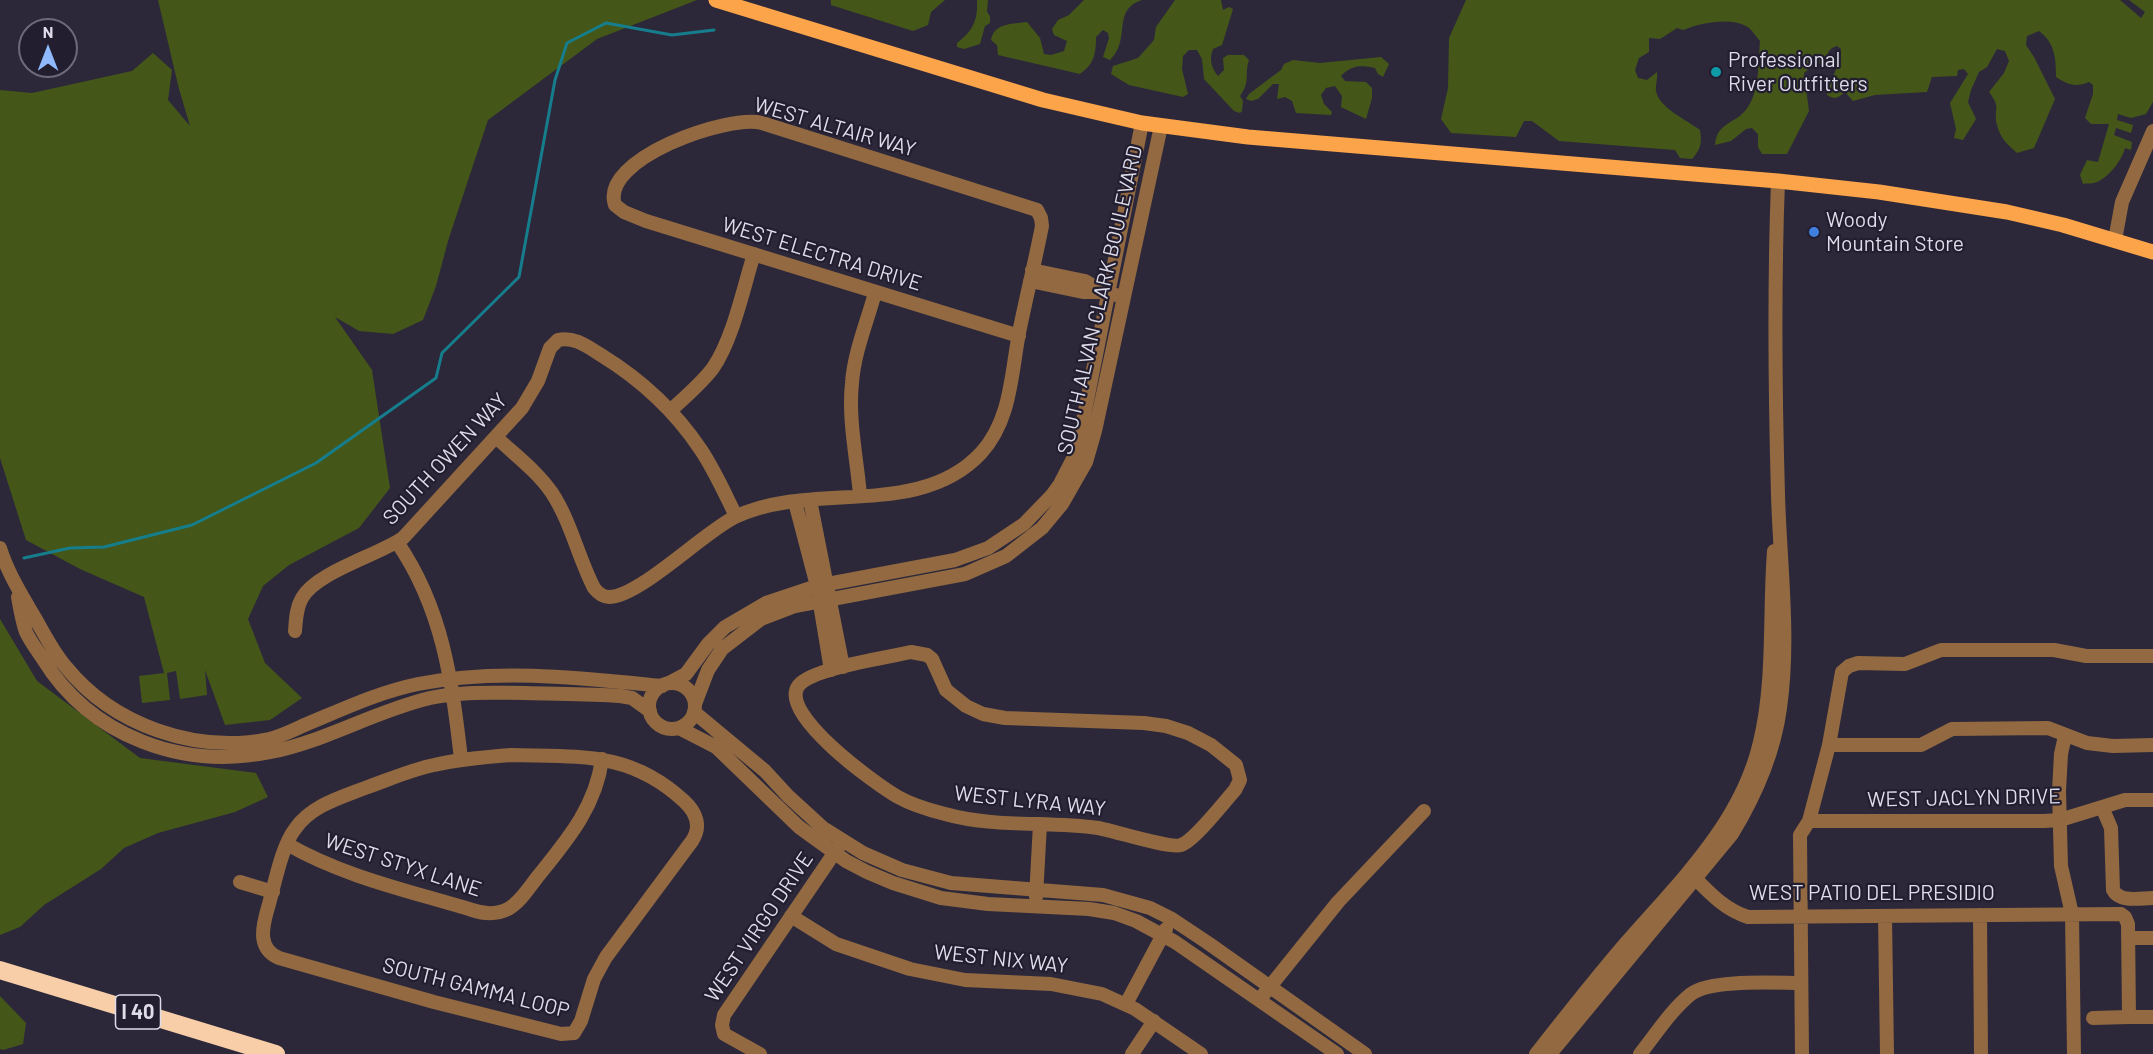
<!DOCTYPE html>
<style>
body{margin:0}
#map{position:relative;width:2153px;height:1054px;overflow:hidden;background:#2c283a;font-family:Barlow,sans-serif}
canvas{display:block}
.north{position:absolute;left:18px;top:18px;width:60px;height:60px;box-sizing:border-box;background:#221e30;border:2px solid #6d6a7a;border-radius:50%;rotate:0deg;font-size:16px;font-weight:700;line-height:24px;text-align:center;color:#dedce9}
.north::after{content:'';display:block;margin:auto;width:21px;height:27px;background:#90b8fd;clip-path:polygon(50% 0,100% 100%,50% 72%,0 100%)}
</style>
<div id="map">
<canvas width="2153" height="1054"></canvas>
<div class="north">N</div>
</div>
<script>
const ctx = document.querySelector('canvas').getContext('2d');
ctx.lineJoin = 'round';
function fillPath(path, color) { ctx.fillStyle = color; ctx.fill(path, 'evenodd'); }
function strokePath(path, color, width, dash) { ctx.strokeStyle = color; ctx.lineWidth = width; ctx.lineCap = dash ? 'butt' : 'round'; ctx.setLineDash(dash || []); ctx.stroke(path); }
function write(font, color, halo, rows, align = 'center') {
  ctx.font = font + ' Barlow,sans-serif'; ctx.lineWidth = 4.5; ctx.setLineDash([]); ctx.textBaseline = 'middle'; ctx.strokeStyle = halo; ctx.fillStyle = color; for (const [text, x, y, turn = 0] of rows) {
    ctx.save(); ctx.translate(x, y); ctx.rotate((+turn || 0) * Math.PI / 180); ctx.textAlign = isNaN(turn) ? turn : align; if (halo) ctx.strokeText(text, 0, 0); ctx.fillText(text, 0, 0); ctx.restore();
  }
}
fillPath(new Path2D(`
 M158,0H697L597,39L488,120L448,241L436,286L423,320L393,334L359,331L335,317L372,370L390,488L359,528L289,565L263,586L248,619L265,663L302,698L270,720L225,725L205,670L207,695L180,699L176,671L167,673L170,700L142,703L139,676L164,673L144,597L80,569L26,540L0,458V90L32,93L132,71L153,53L172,70L168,100L190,126L179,89Z
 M831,0H945L931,12L928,25L913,31L831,5Z
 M977,0H988L987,12L990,16V23L985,26L980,44L964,49L957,47V43C973,31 978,20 977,0Z
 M1084,0H1142C1111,10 1132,39 1110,60L1103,57L1109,38L1108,33L1103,30L1096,37C1096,54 1094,64 1080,74L998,55L997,45L991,40C994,23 1012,24 1027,22L1040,38L1044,54L1051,55L1064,51L1067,41L1054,35L1052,29L1058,20L1069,15Z
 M1175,0H1221L1223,10L1229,7L1233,9L1222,45L1213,49C1209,59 1211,67 1218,76L1224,70L1223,58L1228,55H1244L1249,60C1244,75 1251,81 1240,96L1243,101L1242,111L1240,113L1234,111L1204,79L1202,59L1197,50H1189L1183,56L1182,69L1188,94L1183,97L1129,85L1111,74L1113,66L1138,58L1154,40L1156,27Z
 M1466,0H2120L2141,18L2145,12L2129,0H2153V102L2146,114L2131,118L2118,114L2117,120L2133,125L2131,133L2116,128L2114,135L2132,142L2131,150L2125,148C2122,160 2109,177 2097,182C2093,184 2087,183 2083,184L2080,175L2087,160L2098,162L2109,124H2091L2085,118L2093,94V85L2089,82C2075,88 2067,84 2056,77C2056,58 2055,43 2039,31L2027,36L2026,45L2034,57L2055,99L2034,148L2017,153C2008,145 2000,138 1997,125C1993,109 2002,109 1989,92L2004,73L2009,61L2005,51L1997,49L1987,67L1979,72L1971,90L1968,102L1976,119L1963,140L1954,138L1956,129L1950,103L1968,74L1964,69L1958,70L1957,76L1932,77L1927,92L1875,95L1853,101L1845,92C1838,98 1835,100 1827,95C1830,79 1840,66 1841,49L1837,46C1825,50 1830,55 1823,61C1818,65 1809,68 1804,73L1809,111L1787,154H1762L1758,147V134L1752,128L1746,129L1731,141L1715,145C1717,121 1736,125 1748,107C1760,89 1758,62 1760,41C1756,37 1752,29 1746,26C1730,17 1700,23 1683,30L1677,28L1660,39L1649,38V52L1639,58L1635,70L1638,78L1647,80L1657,72C1658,79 1655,85 1656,91C1659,108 1687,120 1700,130C1702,143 1701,149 1692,159L1680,158L1675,150L1559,141L1532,121H1524L1516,137L1451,133L1441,119L1448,88L1449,38Z
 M1381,57L1389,64L1383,77L1378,74L1375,68C1361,65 1351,65 1341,76L1345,81L1366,82L1372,88V98L1366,119L1341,107L1342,96L1335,86L1326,88L1321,95L1324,104L1332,112L1331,115L1296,113L1292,101L1285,97L1277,99L1279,84H1273L1258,99L1251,101L1246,99L1249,94L1281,70L1284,64L1293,60L1320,63Z
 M0,619L37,681L140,758L256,773L268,797L235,812L158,833L124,848L101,869L44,905L20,927L0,935Z
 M0,996L26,1023L23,1044L3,1050L0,1049Z`), '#445718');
strokePath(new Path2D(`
 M24,558L70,548L104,547L192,525L316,463L436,378L442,353L519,277L555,80L567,43L606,23L672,35L714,30`), '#167d8c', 3);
strokePath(new Path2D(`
 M2115,240L2122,202L2153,131
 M1032,270L1085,281L1102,291
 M1030,281L1083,292H1104L1116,295
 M670,411C685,397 701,384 713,368C733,339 743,289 754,254
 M496,437C515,455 537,471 552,493C571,522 578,557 594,588C598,593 602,597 609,597C639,597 704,532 735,517C811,480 919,520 981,453C1011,420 1011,375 1019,333C1026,298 1035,262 1042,226L1041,218L1037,210L762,123C728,114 599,159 615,205L624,212L646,221L1019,336
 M860,495C857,459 848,420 852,383C854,353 867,322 875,293
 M810,500L843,667
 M795,502L817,586L831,670
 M397,542C443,609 452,681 461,759
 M0,548C7,571 20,592 32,613C43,631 52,651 66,667C113,725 195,754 269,739C282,736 295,729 307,724C343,709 379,692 418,684C497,668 582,678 662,686
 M18,597C20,608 22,621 26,632C30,641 37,650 43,659C91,737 183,770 271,752C326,741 375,711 430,698C461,691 494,693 525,693C557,694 589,694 620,696L632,698L650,711
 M295,631C296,620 296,608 302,598C317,572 376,556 403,538L522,408L538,381L550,348L558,340C574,336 588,347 601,355C640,379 675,411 701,450C715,471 725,494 736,516
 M911,652L927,655L932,659L946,690L966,706L983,714L1005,718L1144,723L1166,726L1188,733L1211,745L1236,765L1240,780L1235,790C1224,802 1194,841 1181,845C1170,849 1115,831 1098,828C1047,821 995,828 945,814C929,810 912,805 898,797C877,785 776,713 799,685C813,668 886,658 911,652Z
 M669,683L686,674L708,644L725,627L766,603L817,586L955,560L988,548L1024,524L1052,495L1060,484L1077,451L1142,123
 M649 706a23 23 0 1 1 46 0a23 23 0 1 1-46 0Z
 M695,704L708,670L722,649L761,619L795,606L965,574L1006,556L1042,528L1062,504L1086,462L1095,431L1161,126
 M694,712L765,771L788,796L823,828L863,853L902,870L951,883L1103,895L1150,908L1172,919L1208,943L1365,1054
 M679,728L716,747L799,827L846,861L867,872L893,883L941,898L988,904L1089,909L1114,913L1136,921L1175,942L1337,1054
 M2065,736L2061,754L2059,791L2061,866L2072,914L2074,1054
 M1829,745H1921L1952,729L2048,728L2087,743L2113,746L2153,745
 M511,755C580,757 630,751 684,801C696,812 702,826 692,841L606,957L594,979L581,1021L574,1033L561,1034L434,1002L279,958C258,949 262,929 267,911C274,888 281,847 295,829C311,806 339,798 365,788C388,780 410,770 434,765C459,759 485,757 511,755Z
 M2102,807L2111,828L2113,890C2120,903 2140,898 2153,898
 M1809,821H2044L2060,820L2125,800H2153
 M287,844C344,877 410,891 472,910C484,914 496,915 508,909C521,902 530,886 539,875C568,839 596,806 602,759
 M1690,873C1708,891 1723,909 1748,917L2121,914L2125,917L2128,924L2129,1017L2093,1018
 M240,882L273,892
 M1036,897L1040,824
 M1980,915L1981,1054
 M791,916L836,944L910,969L965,980L1051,984L1102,994L1135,1009L1201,1054
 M1885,916L1887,1054
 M2128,938H2153
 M1264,994L1338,902L1424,811
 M1126,1004L1166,929
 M2129,1017H2153
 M760,1054L724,1034L722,1025L724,1015L839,846
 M1132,1054L1154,1021
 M1536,1054C1565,1017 1594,980 1625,944C1678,883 1741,824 1760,742C1775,679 1769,615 1774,551
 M1550,1054L1732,834C1755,796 1774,753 1780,708C1790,638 1780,565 1778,495C1775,390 1774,286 1778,181
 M1640,1054C1656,1034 1671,1010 1691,994C1710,979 1776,983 1801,983
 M1802,1054L1800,835L1809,821L1829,745L1842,672L1849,666L1858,663L1905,664L1941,650H2054L2086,656H2153`), '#926941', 14);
strokePath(new Path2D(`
 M716,0L1043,100L1142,123L1248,137L1778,181L1879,192L2007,212L2063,225L2153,252`), '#fba44a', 15);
strokePath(new Path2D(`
 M0,970L276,1054`), '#f8cea8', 18);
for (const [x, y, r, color] of [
 [1716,72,6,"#0f9aa8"],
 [1814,232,6,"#3f7fe0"]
]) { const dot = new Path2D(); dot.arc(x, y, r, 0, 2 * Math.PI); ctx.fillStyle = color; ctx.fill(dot); strokePath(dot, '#221e30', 2); }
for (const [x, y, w] of [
 [138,1012,45]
]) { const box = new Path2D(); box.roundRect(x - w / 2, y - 17, w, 34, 4.5); ctx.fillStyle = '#221e30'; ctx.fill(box); strokePath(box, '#dedce9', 1.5); }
write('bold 20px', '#dedce9', null, [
 ["I 40",138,1012]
]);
write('21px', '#dedce9', '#221e30', [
 ["Professional",1728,60],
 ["River Outfitters",1728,84],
 ["Woody",1826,220],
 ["Mountain Store",1826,244]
], 'left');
write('21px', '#dedce9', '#221e30', [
 ["WEST ALTAIR WAY",835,127,16],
 ["WEST ELECTRA DRIVE",822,254,17],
 ["SOUTH ALVAN CLARK BOULEVARD",1100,300,-77],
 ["SOUTH OWEN WAY",445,459,-47],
 ["WEST JACLYN DRIVE",1964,798,-1],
 ["WEST LYRA WAY",1030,801,6],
 ["WEST STYX LANE",403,865,18],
 ["WEST PATIO DEL PRESIDIO",1872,893],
 ["WEST VIRGO DRIVE",759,927,-56],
 ["WEST NIX WAY",1001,959,6],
 ["SOUTH GAMMA LOOP",476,988,14]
]);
</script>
